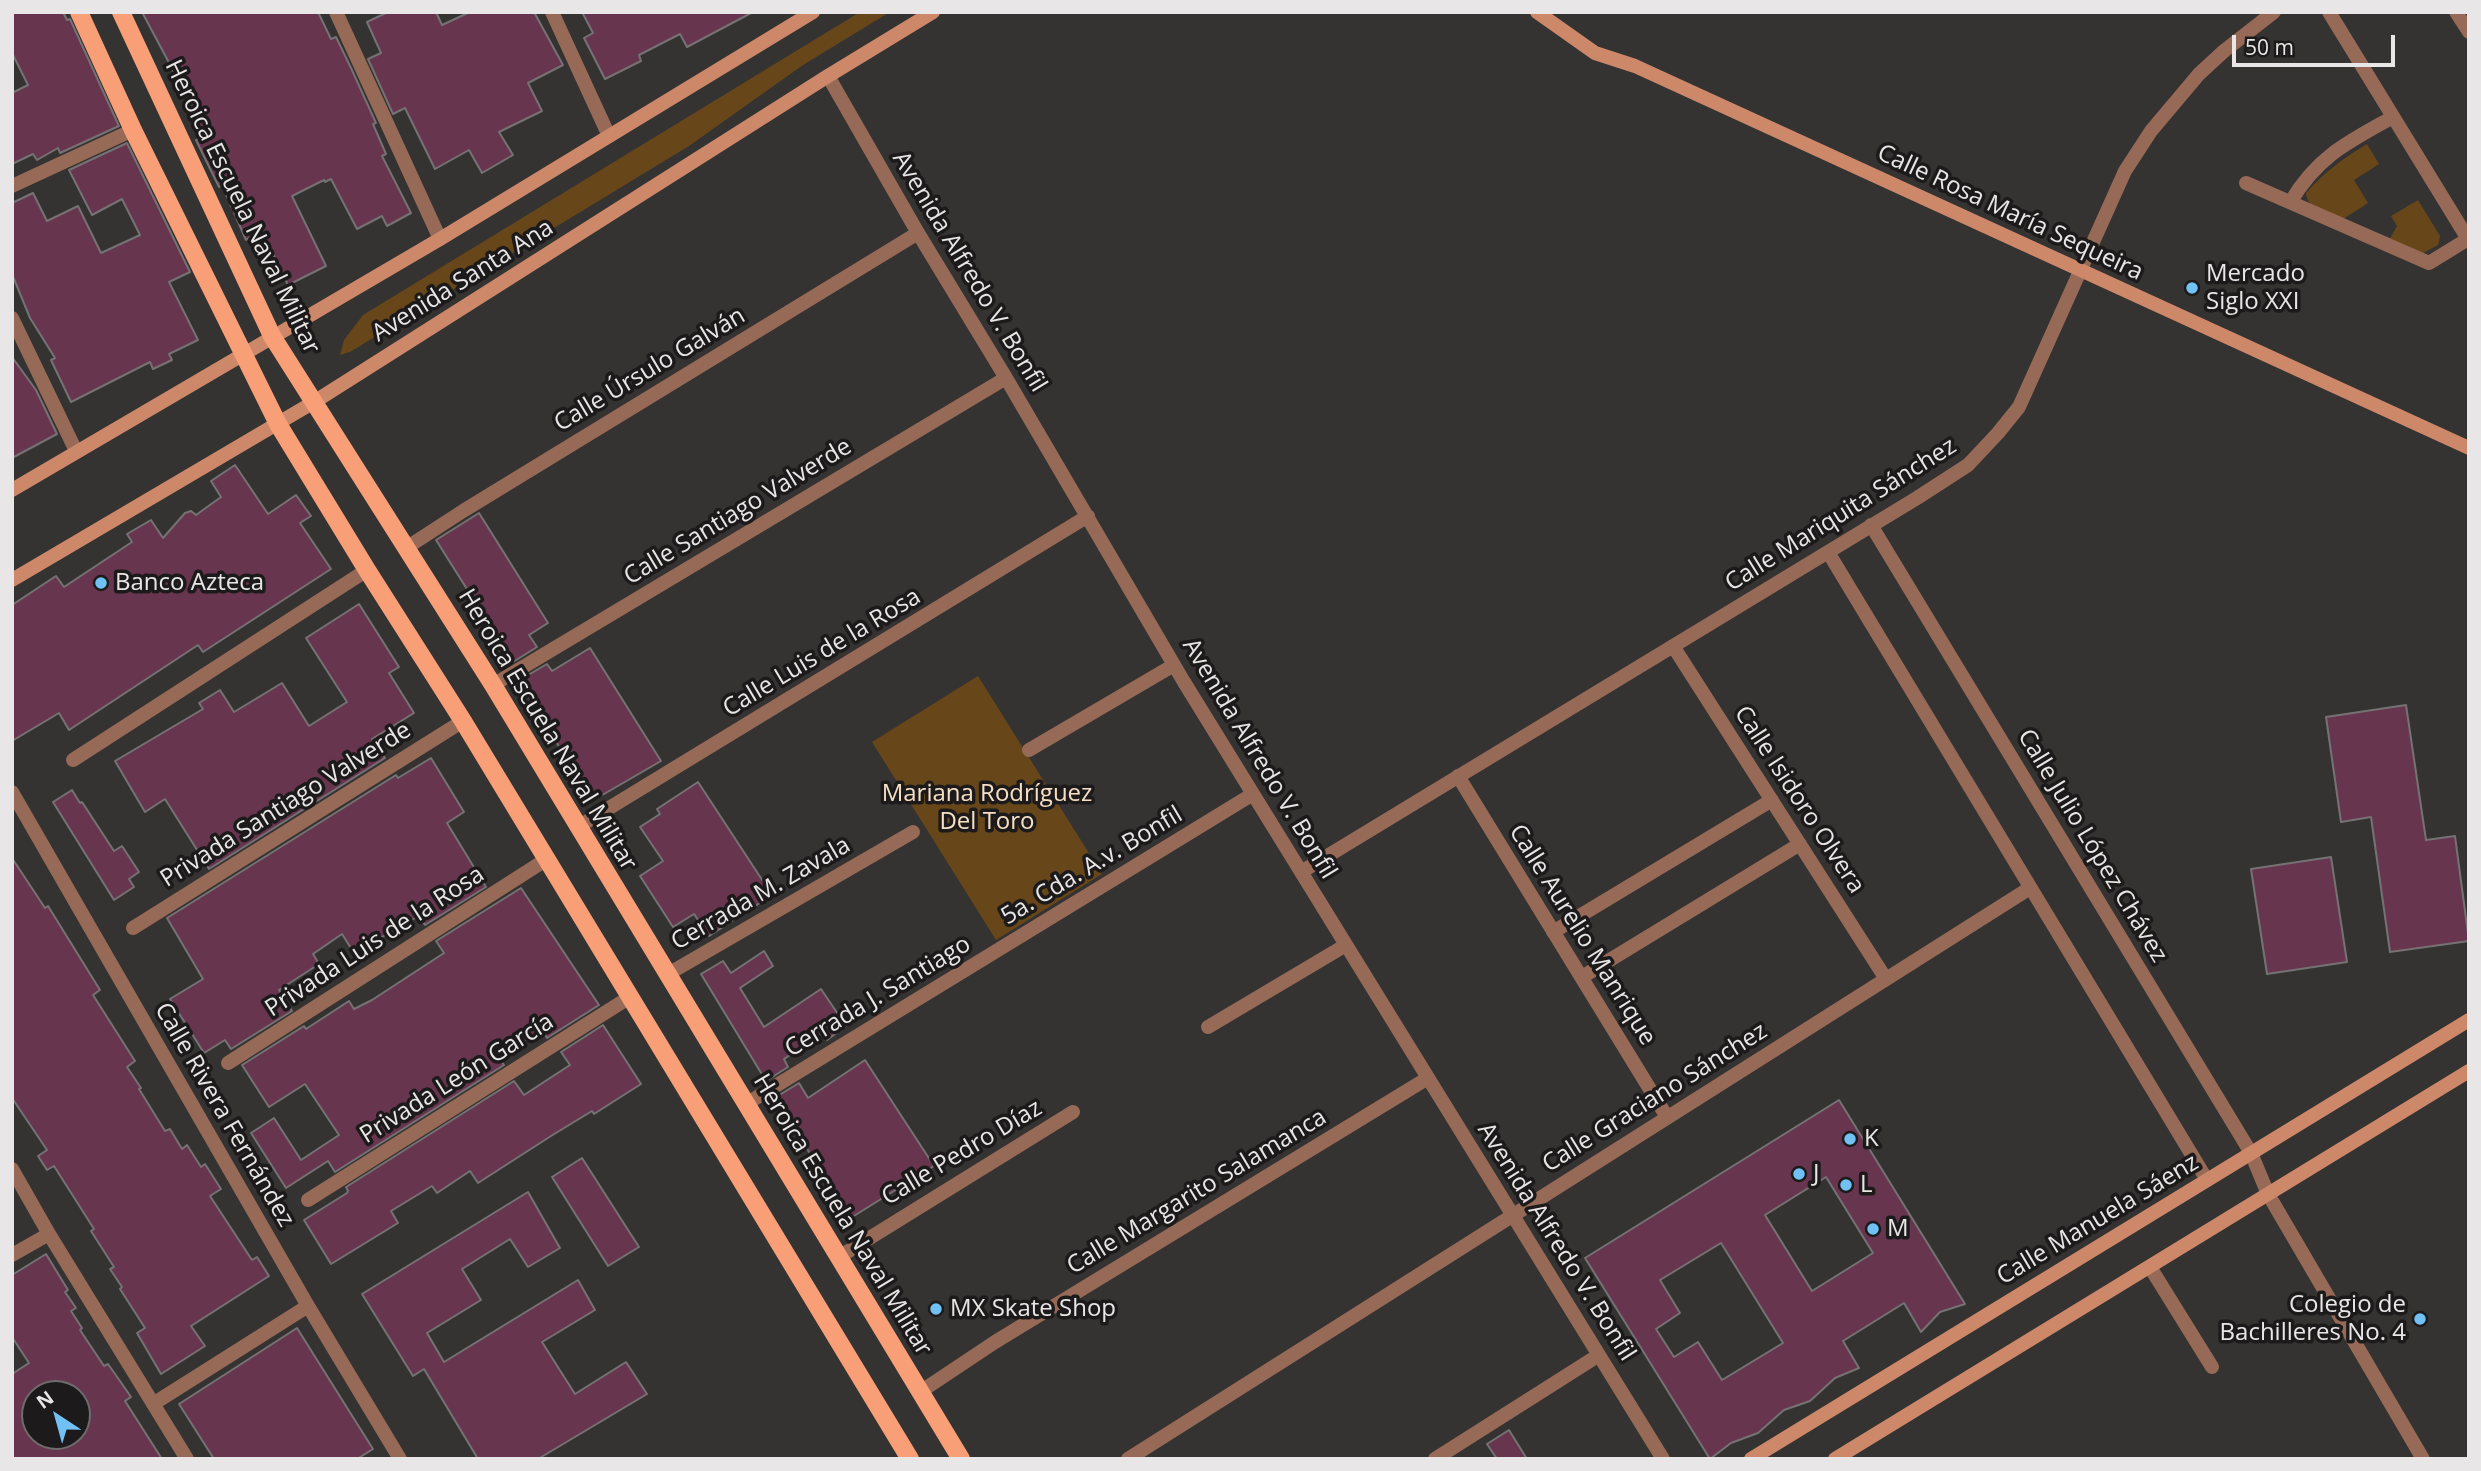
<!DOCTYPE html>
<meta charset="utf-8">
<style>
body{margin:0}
#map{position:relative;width:2481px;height:1471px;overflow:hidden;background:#353232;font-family:"Open Sans",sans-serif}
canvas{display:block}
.frame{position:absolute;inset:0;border:14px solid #e8e6e6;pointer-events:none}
.north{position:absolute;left:21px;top:1380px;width:70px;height:70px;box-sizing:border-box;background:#1c1a1a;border:2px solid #6e6c6c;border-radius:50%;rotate:324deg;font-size:19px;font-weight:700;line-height:28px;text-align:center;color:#e8e6e6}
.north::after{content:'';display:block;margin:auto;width:24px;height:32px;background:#72c1f5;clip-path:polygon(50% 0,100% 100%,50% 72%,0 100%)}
.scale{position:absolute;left:2232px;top:35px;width:163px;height:32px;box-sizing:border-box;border:4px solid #e8e6e6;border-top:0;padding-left:9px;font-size:21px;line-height:24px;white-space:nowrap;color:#e8e6e6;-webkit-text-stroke:5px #1c1a1a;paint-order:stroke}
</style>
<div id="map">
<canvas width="2481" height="1471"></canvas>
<div class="frame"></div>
<div class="north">N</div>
<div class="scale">50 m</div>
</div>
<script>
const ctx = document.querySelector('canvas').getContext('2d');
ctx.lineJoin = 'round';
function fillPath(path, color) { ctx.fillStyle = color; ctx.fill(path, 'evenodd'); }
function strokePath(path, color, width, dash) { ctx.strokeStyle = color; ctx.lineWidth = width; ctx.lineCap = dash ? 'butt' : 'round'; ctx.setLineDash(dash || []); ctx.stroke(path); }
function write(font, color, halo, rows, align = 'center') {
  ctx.font = font + ' "Open Sans",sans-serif'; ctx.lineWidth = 7; ctx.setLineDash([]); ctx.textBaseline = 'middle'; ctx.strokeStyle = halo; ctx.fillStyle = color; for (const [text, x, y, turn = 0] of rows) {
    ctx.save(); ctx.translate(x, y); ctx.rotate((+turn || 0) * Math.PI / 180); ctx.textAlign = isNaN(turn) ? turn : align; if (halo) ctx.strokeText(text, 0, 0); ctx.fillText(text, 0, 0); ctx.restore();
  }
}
fillPath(new Path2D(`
 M860,12H890L803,65L689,146L350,352L340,355L344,340L363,315Z
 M2367,144L2379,164L2354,180L2368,203L2340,221C2327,214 2307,210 2306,193C2324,172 2344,158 2367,144Z
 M2418,200L2440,236L2438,245L2423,253L2388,242L2397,226L2391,216Z
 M978,676L1102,874L996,940L872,742Z`), '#674719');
const building = new Path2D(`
 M12,12H63L67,20L70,19L119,126L60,153L58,148L37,160L33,154L12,164V93L28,85L12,53Z
 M142,12H318L331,39L336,37L351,68L376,123L373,124L386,154L382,156L411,213L387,226L382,216L357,229L331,179L325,182L324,180L292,196L326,266L288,285L261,229L246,240L222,185L219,187L196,140L203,136L188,108L192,106Z
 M388,12H436L442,25L470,12H534L563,65L528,83L542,111L499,132L513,155L482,173L469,150L435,169L405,108L393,114L368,59L381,53L367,22Z
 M582,12H753L687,47L680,34L639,55L641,61L605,79L584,38L593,33Z
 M127,143L190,272L169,282L198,340L169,354L172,360L153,369L150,362L71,402L51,360L55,358L30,318L12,274V203L33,193L47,221L78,206L101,253L140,235L122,199L92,215L69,170Z
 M12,357L36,390L57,434L12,458Z
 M235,465L268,514L296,495L311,516L300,523L331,569L203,652L198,645L69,730L59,713L12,741V605L56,576L64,587L132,542L127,534L151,520L163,538L185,513L191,511L196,515L221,497L211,481Z
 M479,513L548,623L529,635L537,647L513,662L436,540Z
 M359,604L399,667L389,673L414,713L372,739L385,758L209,869L165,799L145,812L115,761L203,709L199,703L220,690L234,712L282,683L309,726L347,702L306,638Z
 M590,648L661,761L592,801L524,689L528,686L523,678L547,664L552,671Z
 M2406,705L2426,840L2455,836L2469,941L2390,952L2371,817L2341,822L2326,717Z
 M431,758L464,812L447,823L486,887L425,925L419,916L354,953L342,934L313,954L319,964L279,990L292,1011L231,1049L225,1040L204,1053L170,999L203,979L167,918L396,775L398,778Z
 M698,782L772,895L709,936L694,914L673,927L640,876L663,861L640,827L660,814L657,809Z
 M72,790L80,803L82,802L114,851L122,846L139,872L129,879L134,887L114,900L53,802Z
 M2331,857L2347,962L2267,974L2251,869Z
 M12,858L45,908L48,906L100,990L93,995L135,1061L127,1067L141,1088L139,1089L165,1131L170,1129L182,1149L187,1145L201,1167L205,1164L221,1189L210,1196L252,1260L257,1257L269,1276L191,1326L205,1346L161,1374L137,1333L145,1328L120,1289L122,1287L110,1269L114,1267L91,1231L94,1229L54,1166L47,1170L38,1156L47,1150L12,1098Z
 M521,888L599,1005L547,1038L542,1029L499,1058L504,1065L335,1172L328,1161L286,1188L251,1133L274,1118L301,1160L339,1135L305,1084L269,1107L242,1065L304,1026L306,1029L349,1001L354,1009L372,1000L444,953L436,941Z
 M764,951L773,966L740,988L764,1027L821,989L846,1026L827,1040L822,1033L784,1059L788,1067L766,1081L701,974L723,961L731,973Z
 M603,1025L641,1084L594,1114L592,1111L551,1136L478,1183L470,1171L437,1193L432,1186L391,1211L398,1223L331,1264L304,1220L347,1193L348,1191L346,1187L514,1081L524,1095L570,1065L561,1052Z
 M865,1060L934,1166L849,1219L776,1097L799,1083L808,1098Z
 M1839,1100L1965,1304L1940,1312L1921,1332L1904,1303L1843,1341L1859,1368L1835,1378L1810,1401L1784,1410L1758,1433L1731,1443L1710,1459L1585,1258ZM1826,1177L1873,1253L1812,1291L1765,1215ZM1721,1243L1783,1343L1722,1380L1698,1342L1674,1357L1656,1329L1680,1313L1660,1280Z
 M582,1158L639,1247L608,1266L552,1177Z
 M528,1192L560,1248L528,1267L510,1239L462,1269L481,1300L427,1333L444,1362L578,1280L595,1310L542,1342L575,1394L626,1362L647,1394L538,1459H478L424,1369L413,1376L362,1294Z
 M46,1254L68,1290L65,1292L76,1308L71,1311L82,1328L80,1330L104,1366L108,1364L120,1381L131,1397L125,1401L162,1459H12V1374L29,1363L12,1337V1275ZM35,1394H77V1436H35Z
 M297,1328L373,1449L357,1459H214L179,1404Z
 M1509,1430L1527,1459H1497L1487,1444Z`);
fillPath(building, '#68354f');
strokePath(building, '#757273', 2);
strokePath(new Path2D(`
 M336,12L440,239
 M552,12L609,136
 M2456,12L2469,32
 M828,76L918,233L1006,378L1184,682L1663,1459
 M2246,183L2429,263L2468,239L2329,12
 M12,186L133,130
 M2291,201C2318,156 2348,142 2393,117
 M12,318L76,451
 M1871,525L2251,1153L2268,1194L2423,1459
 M406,548L463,511L918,233
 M1828,552L2207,1180
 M1673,646L1886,979
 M493,685L1006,378
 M1029,750L1174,665
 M73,760L367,570
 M1458,776L1667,1117
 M12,792L308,1306L400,1459
 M578,827L1088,516
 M1301,872L1917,498L1968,465L1998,433L2019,407L2125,171L2151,131L2199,74L2224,51L2274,12
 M133,928L463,721
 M1553,932L1772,800
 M668,974L913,832
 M1582,977L1800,844
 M1208,1027L1346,945
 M228,1063L547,859
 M746,1104L1253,794
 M12,1169L49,1234L187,1459
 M308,1200L630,997
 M12,1255L49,1234
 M839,1257L1073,1112
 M2150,1267L2212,1367
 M920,1392L995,1342L1428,1078
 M153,1404L308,1306
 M1128,1459L2030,888
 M1435,1459L1599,1355`), '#966a57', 14);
strokePath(new Path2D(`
 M1537,12L1595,53L1635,66L2469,448
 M12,490L440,239L813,12
 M12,580L314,402L828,76L933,12
 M1751,1459L2469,1020
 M1835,1459L2469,1071`), '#cd8869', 14);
strokePath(new Path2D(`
 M79,12L133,130L278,424L367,570L463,721L910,1459
 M121,12L272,336L493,685L961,1459`), '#f89f77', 18);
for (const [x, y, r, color] of [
 [2192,288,7,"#72c1f5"],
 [101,583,7,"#72c1f5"],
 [1850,1139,7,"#72c1f5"],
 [1799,1174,7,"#72c1f5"],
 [1846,1185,7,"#72c1f5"],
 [1873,1229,7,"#72c1f5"],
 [936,1309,7,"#72c1f5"],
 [2420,1319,7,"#72c1f5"]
]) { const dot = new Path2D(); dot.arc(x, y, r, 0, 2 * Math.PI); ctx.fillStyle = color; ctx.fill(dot); strokePath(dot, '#1c1a1a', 2.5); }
write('24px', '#e8e6e6', '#1c1a1a', [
 ["Heroica Escuela Naval Militar",242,207,64],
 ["Calle Rosa María Sequeira",2010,213,25],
 ["Avenida Alfredo V. Bonfil",969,272,59],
 ["Avenida Santa Ana",463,281,-32],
 ["Calle Úrsulo Galván",650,370,-31],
 ["Calle Santiago Valverde",738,512,-31],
 ["Calle Mariquita Sánchez",1841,515,-32],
 ["Calle Luis de la Rosa",822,653,-31],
 ["Heroica Escuela Naval Militar",547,730,59],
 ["Avenida Alfredo V. Bonfil",1259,759,59],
 ["Calle Isidoro Olvera",1799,800,57],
 ["Privada Santiago Valverde",286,805,-32],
 ["Calle Julio López Chávez",2092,846,59],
 ["5a. Cda. A.v. Bonfil",1092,866,-31],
 ["Cerrada M. Zavala",761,894,-30],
 ["Calle Aurelio Manrique",1582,935,58],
 ["Privada Luis de la Rosa",375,942,-33],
 ["Cerrada J. Santiago",878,997,-31],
 ["Privada León García",457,1079,-32],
 ["Calle Graciano Sánchez",1655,1098,-32],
 ["Calle Rivera Fernández",224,1115,60],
 ["Calle Pedro Díaz",962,1153,-31],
 ["Calle Margarito Salamanca",1197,1192,-31],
 ["Heroica Escuela Naval Militar",842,1215,59],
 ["Calle Manuela Sáenz",2098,1220,-31],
 ["Avenida Alfredo V. Bonfil",1556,1242,58]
]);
write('24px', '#e8e6e6', '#1c1a1a', [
 ["Mercado",2206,274],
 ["Siglo XXI",2206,302],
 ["Banco Azteca",115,583],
 ["K",1864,1139],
 ["J",1813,1174],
 ["L",1860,1185],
 ["M",1887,1229],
 ["Colegio de",2406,1305,"right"],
 ["Bachilleres No. 4",2406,1333,"right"],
 ["MX Skate Shop",950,1309]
], 'left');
write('24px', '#f6dfc4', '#1c1a1a', [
 ["Mariana Rodríguez",987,794],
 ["Del Toro",987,822]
]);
</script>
